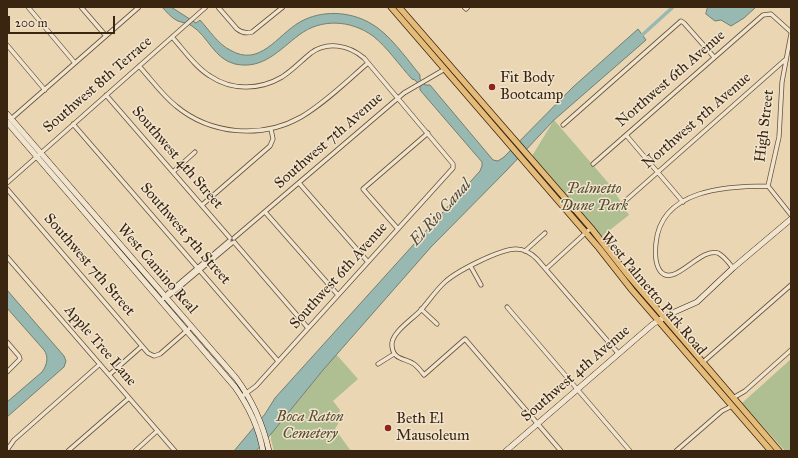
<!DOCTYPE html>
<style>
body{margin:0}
#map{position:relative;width:798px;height:458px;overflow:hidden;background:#ead6b3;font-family:"IM FELL Great Primer",serif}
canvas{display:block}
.frame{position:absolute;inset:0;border:8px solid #392510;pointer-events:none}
.scale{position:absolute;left:8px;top:16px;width:107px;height:18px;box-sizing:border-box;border:2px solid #392510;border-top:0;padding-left:5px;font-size:12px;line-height:14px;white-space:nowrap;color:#392510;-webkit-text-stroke:3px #f1e4ce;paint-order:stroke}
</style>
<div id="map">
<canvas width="798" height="458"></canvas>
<div class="frame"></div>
<div class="scale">200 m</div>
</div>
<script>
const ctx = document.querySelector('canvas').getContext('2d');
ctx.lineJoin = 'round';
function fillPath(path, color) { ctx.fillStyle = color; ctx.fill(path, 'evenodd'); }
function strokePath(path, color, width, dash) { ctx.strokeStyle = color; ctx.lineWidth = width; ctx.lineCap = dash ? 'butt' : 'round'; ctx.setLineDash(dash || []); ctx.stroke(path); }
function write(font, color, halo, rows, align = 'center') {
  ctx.font = font + ' "IM FELL Great Primer",serif'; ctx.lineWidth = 3; ctx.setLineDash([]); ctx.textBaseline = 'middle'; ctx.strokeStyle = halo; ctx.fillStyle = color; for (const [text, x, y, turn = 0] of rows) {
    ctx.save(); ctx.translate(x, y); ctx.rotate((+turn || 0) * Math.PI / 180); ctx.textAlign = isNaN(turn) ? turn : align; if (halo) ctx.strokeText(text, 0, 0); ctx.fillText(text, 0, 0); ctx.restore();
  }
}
fillPath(new Path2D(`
 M554,120L611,186L629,215L601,237L532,156Z
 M336,354L358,379L333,401L340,410L338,424L335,429L351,451H274L271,440V434Z
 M791,359V451H785L742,403Z`), '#b0bf91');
const water = new Path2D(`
 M162,7H171L196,23L200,20C209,30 218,44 230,50C260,68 277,35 300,22C321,10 349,11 370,23C389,33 406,58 420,75V79L425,85H430L493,160L498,161L504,157L573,87L638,29L646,40L554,120L507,170L431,247L323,370L271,434L256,451H234L265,414L275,398L480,171L482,166V162L420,90V86L415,80L412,79C400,66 387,47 373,36C351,20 321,18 299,35C279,50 263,70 235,64C214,59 208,36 192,26C188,23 183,23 178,21C171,18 167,12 162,7Z
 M708,7H756L744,18L731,26L721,20L715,21L706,14Z
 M7,290L64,356L66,361L64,367L7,417V402L42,372C47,365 49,357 44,350L7,308Z`);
fillPath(water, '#98b9b1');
strokePath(water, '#727e71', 1);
strokePath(new Path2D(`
 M640,37L673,7`), '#98b9b1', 3.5);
const street = new Path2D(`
 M28,7L75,63
 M81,7L106,36
 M218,7L237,29C242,33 246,34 252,32L283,7
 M464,7L466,9L468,7
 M791,34L782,82L779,137L768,186L791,215
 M172,37C184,50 195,67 210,76C232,91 260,90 282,77C293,70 301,61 311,53C327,41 349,45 364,58L453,164V168L256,386L241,397
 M7,45L45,90
 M139,66C151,79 162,95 176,106C211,135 262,139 301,117C325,103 347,81 368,63
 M106,95L230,238
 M11,119L139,7
 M73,124L278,361
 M563,125L681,21L684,23L714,57
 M626,135L683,202
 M593,164L763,15L771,14L791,32
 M173,172L195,152
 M7,183L206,7
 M299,183L368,262
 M7,189L148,353L154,356L160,354L191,327
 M624,202L786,59
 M202,205L270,146L273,139L271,129
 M265,212L338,295
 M398,229L363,189L428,133
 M234,238L404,93L445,69
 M234,242L308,328
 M525,251L545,233
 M7,257L175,451
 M471,267L481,285
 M733,268C729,263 724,256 718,253C700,247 675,287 661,272C655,265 655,252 656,243C661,189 727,186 768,186
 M546,269L591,228
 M166,296L170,295L232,243
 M161,301L166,296L168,293L229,241
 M507,307L630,451
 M421,309L437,324
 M7,342L19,356L20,359L7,372
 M702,363L791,285
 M378,364L394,354
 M109,375L142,346
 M733,398L745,391L791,350
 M7,450L14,440L100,364
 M68,451L129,398
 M135,451L157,431
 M561,451L465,339L424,375C421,371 418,367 414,364C405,358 393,360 392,346C390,333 413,319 421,310C429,301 436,290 445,282C457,271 500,249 516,249C524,249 531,253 537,259L618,353
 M676,451L722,411L732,406`);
const secondary = new Path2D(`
 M7,114L236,378C253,401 263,424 269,451
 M7,122L235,387C249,407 259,428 263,451
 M506,451L653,324L670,314L697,302L733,268L791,219`);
const primary = new Path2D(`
 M391,7L599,248L632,290L771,451
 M399,7L591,228L628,275L779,451`);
strokePath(street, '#655139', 5);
strokePath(secondary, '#392510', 6);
strokePath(primary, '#392510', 7);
strokePath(street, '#f1e4ce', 3.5);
strokePath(secondary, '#f1e4ce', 5);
strokePath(primary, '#e5bb7a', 5.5);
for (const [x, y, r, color] of [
 [492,87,4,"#8f2418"],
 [388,428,4,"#8f2418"]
]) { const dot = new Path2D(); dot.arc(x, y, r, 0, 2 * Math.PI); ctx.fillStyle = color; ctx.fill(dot); strokePath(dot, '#f1e4ce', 1.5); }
write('15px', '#392510', '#f1e4ce', [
 ["Fit Body",500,78],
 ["Bootcamp",500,95],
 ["Beth El",396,419],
 ["Mausoleum",396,436]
], 'left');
write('15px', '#392510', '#f1e4ce', [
 ["Northwest 6th Avenue",671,79,-41],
 ["Southwest 8th Terrace",98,85,-41],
 ["Northwest 5th Avenue",697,121,-41],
 ["High Street",765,126,-83],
 ["Southwest 7th Avenue",329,141,-41],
 ["Southwest 4th Street",177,158,49],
 ["Southwest 5th Street",185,234,49],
 ["Southwest 7th Street",89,265,49],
 ["West Camino Real",157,269,49],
 ["Southwest 6th Avenue",339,276,-48],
 ["West Palmetto Park Road",653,294,50],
 ["Apple Tree Lane",100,346,49],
 ["Southwest 4th Avenue",576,374,-41]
]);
write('italic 15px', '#574c30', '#f1e4ce', [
 ["Palmetto",594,189],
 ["Dune Park",594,206],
 ["Boca Raton",310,417],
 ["Cemetery",310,434]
]);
write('italic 16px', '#514a38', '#f1e4ce', [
 ["El Rio Canal",441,213,-48]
]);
</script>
